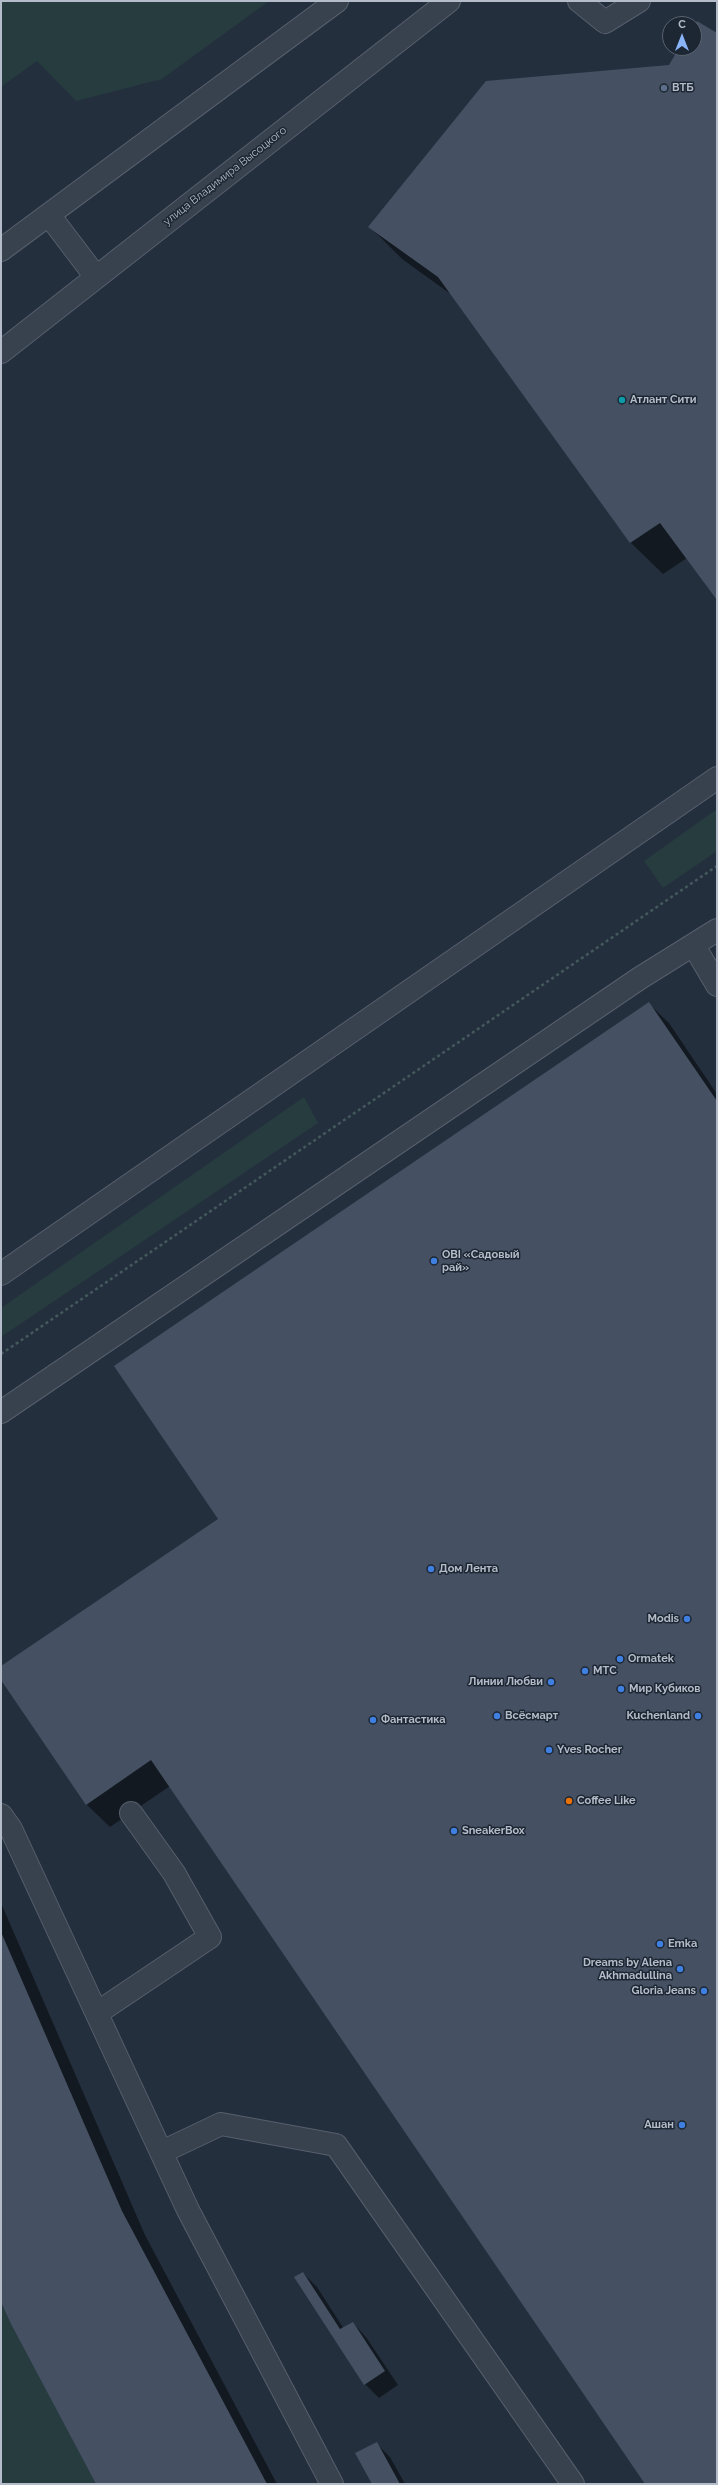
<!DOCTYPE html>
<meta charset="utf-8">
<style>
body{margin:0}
#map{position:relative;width:718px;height:2485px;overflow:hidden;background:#242f3e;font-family:Raleway,sans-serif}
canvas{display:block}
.frame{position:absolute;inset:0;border:2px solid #b4bcc9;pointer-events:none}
.north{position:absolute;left:662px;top:16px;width:40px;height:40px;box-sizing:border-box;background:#1d2633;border:1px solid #59626f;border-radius:50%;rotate:0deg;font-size:11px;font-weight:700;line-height:16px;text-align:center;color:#b4bcc9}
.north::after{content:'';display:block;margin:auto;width:14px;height:18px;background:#8ab4f8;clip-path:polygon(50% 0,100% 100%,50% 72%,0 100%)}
</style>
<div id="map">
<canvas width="718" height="2485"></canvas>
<div class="frame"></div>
<div class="north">С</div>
</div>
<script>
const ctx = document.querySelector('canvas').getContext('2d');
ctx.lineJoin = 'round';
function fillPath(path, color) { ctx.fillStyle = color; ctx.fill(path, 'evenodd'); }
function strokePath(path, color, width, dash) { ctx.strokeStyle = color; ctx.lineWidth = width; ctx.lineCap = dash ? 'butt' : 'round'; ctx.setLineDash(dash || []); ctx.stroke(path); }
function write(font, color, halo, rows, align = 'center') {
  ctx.font = font + ' Raleway,sans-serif'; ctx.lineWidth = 3; ctx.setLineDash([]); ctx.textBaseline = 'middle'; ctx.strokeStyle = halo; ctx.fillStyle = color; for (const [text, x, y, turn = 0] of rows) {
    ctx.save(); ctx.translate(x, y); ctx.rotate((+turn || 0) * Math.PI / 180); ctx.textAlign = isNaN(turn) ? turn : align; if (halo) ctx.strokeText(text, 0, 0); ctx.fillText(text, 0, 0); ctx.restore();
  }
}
fillPath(new Path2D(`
 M1,1H269L162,79L76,101L37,61L1,87Z
 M717,809V851L663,888L644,861Z
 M304,1097L318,1123L1,1337V1308Z
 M1,2302L11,2324L96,2484H1Z`), '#263c3f');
fillPath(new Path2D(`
 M694,26L717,35V598L687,558L663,574L631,543L452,295L402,259L370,227L669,66L680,48H694Z
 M649,1004L669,1023L717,1094V2484H646L170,1786L110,1827L86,1804L1,1679V1667L219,1519Z
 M1,1903L145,2235L277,2484H97L1,2299Z
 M303,2273L317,2287L344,2329L353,2323L366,2337L398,2385L379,2398L365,2384Z
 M376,2443L390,2457L405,2484H373Z`), '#0007');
fillPath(new Path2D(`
 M697,21L717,33V600L660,523L630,543L438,277L368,227L486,81L669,65L679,48H694V25Z
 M649,1002L717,1101V2484H645L151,1760L86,1805L1,1680V1666L218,1519L114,1366Z
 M1,1932L122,2211L267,2484H96L11,2324L1,2302Z
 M303,2272L340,2329L353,2322L385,2371L364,2385L294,2277Z
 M377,2442L400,2484H372L355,2453Z`), '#455162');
const minor = new Path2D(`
 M579,1L605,22L639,1
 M49,215L96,277
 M1,250L337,1
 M1,352L449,1
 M694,946L717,985
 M1,1274L717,778
 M1,1412L640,978L717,930
 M1,1815L11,1829L188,2210L332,2484
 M97,2013L210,1937L174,1873L131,1813
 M162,2152L221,2124L336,2145L573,2484`);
strokePath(minor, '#565f6c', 24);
strokePath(new Path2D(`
 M1,1354L717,866`), '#44595c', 2.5, [3, 3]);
strokePath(minor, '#38414e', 22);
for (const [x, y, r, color] of [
 [664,88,4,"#5c6f8a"],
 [622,400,4,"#0f9aa8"],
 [434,1261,4,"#3f7fe0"],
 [431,1569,4,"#3f7fe0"],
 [687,1619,4,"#3f7fe0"],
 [620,1659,4,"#3f7fe0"],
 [585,1671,4,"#3f7fe0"],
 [551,1682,4,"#3f7fe0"],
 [621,1689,4,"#3f7fe0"],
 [497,1716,4,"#3f7fe0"],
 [698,1716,4,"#3f7fe0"],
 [373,1720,4,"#3f7fe0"],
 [549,1750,4,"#3f7fe0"],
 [569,1801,4,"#e8710a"],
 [454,1831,4,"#3f7fe0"],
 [660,1944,4,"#3f7fe0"],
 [680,1969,4,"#3f7fe0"],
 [704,1991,4,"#3f7fe0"],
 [682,2125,4,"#3f7fe0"]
]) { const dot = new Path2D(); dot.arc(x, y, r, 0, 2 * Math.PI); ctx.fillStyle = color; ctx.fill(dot); strokePath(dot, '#1d2633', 1.5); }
write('bold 11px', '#b4bcc9', '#1d2633', [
 ["ВТБ",672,88],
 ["Атлант Сити",630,400],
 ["OBI «Садовый",442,1255],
 ["рай»",442,1268],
 ["Дом Лента",439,1569],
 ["Modis",679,1619,"right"],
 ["Ormatek",628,1659],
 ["МТС",593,1671],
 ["Линии Любви",543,1682,"right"],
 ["Мир Кубиков",629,1689],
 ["Всёсмарт",505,1716],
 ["Kuchenland",690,1716,"right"],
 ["Фантастика",381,1720],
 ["Yves Rocher",557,1750],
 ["Coffee Like",577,1801],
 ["SneakerBox",462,1831],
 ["Emka",668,1944],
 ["Dreams by Alena",672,1963,"right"],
 ["Akhmadullina",672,1976,"right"],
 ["Gloria Jeans",696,1991,"right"],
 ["Ашан",674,2125,"right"]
], 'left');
write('11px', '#b4bcc9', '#1d2633', [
 ["улица Владимира Высоцкого",225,176,-38]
]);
</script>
